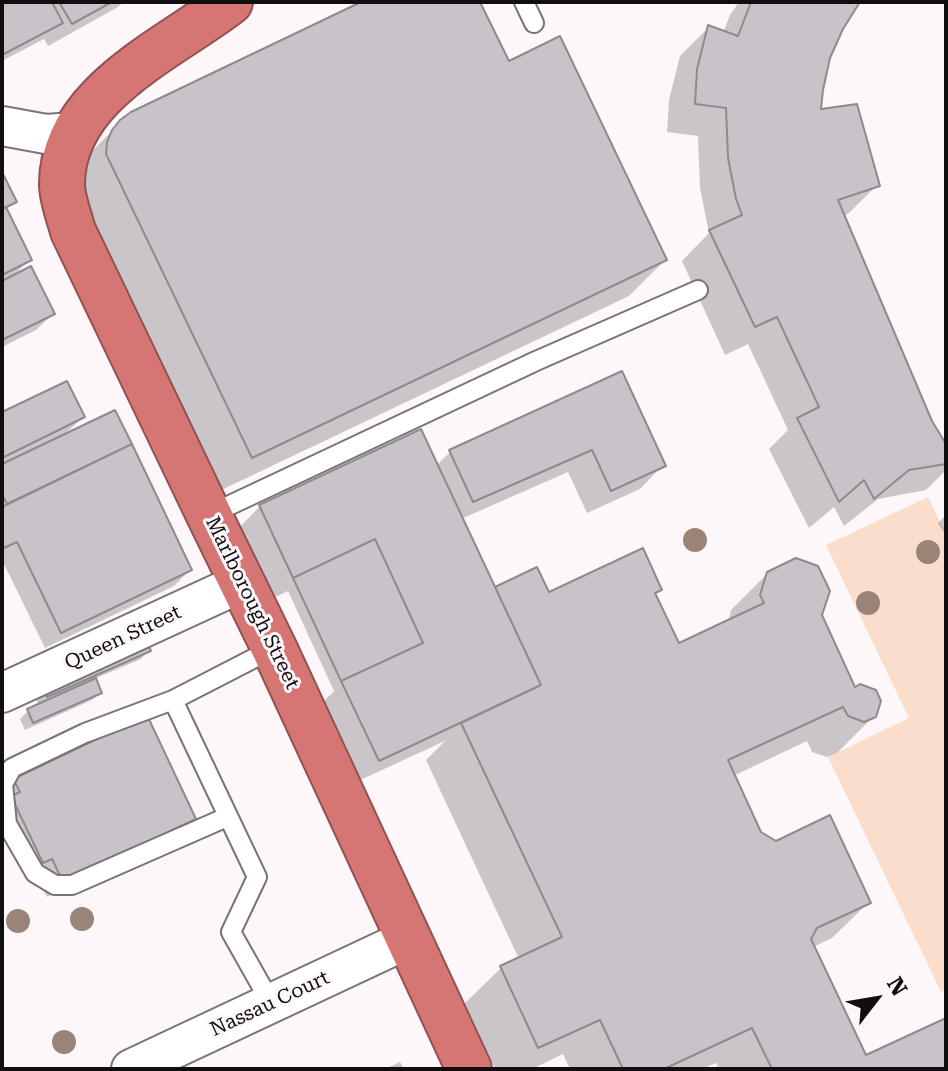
<!DOCTYPE html>
<style>
body{margin:0}
#map{position:relative;width:948px;height:1071px;overflow:hidden;background:#fdf7fa;font-family:"Roboto Serif",serif}
canvas{display:block}
.frame{position:absolute;inset:0;border:4px solid #100e0f;pointer-events:none}
.north{position:absolute;left:836px;top:959px;width:80px;height:80px;-webkit-text-stroke:6px #fdf7fa;paint-order:stroke;rotate:59deg;font-size:22px;font-weight:700;line-height:32px;text-align:center;color:#100e0f}
.north::after{content:'';display:block;margin:auto;width:28px;height:36px;background:#100e0f;clip-path:polygon(50% 0,100% 100%,50% 72%,0 100%)}
</style>
<div id="map">
<canvas width="948" height="1071"></canvas>
<div class="frame"></div>
<div class="north">N</div>
</div>
<script>
const ctx = document.querySelector('canvas').getContext('2d');
ctx.lineJoin = 'round';
function fillPath(path, color) { ctx.fillStyle = color; ctx.fill(path, 'evenodd'); }
function strokePath(path, color, width, dash) { ctx.strokeStyle = color; ctx.lineWidth = width; ctx.lineCap = dash ? 'butt' : 'round'; ctx.setLineDash(dash || []); ctx.stroke(path); }
function write(font, color, halo, rows, align = 'center') {
  ctx.font = font + ' "Roboto Serif",serif'; ctx.lineWidth = 6; ctx.setLineDash([]); ctx.textBaseline = 'middle'; ctx.strokeStyle = halo; ctx.fillStyle = color; for (const [text, x, y, turn = 0] of rows) {
    ctx.save(); ctx.translate(x, y); ctx.rotate((+turn || 0) * Math.PI / 180); ctx.textAlign = isNaN(turn) ? turn : align; if (halo) ctx.strokeText(text, 0, 0); ctx.fillText(text, 0, 0); ctx.restore();
  }
}
fillPath(new Path2D(`
 M928,497L946,535V989L941,992L828,757L909,718L826,545Z`), '#fbddcc');
fillPath(new Path2D(`
 M2,2H123L118,7L48,46L44,39L2,61Z
 M366,2H477L508,64L665,260L629,296L215,493L71,191L85,158L122,121Z
 M739,2H857L841,28L828,58L819,111L877,185L848,214L842,216L930,422L946,447V470L926,490L878,499L844,526L834,507L809,528L769,449L788,430L748,344L725,355L682,261L709,233L700,188L698,136L667,132L669,100L680,56L709,27L723,33L730,15Z
 M2,177L14,202L5,211L29,260L11,278L53,314L36,330L2,347Z
 M621,373L663,465L640,489L587,513L568,472L461,519L494,589L548,595L660,589L654,595L678,646L728,623L731,610L768,573L820,615L854,690L874,716L837,753L827,757L812,752L807,741L733,776L759,833L868,903L832,938L813,947L865,1058L946,1020V1069H719L716,1063L702,1069H570L563,1054L532,1069H495L465,1003L501,968L519,959L426,760L445,741L356,782L319,706L334,691L288,591L269,600L237,530L260,506L436,466L450,452Z
 M114,412L190,570L174,586L45,648L2,560V414L83,417L63,436Z
 M946,515V536L938,523Z
 M148,651L141,659L94,679L100,693L92,700L25,730L20,719L28,711L39,706L34,694Z
 M15,780L194,819L177,835L47,897L35,874L26,878L2,827V804Z
 M400,1062L404,1069H385Z`), '#0003');
const building = new Path2D(`
 M2,2H52L63,23L2,55Z
 M59,2H112L72,24Z
 M361,2H480L509,61L560,36L667,260L252,458L106,154L107,142L112,130L120,120L131,112Z
 M751,2H860L843,29L830,58L823,90L821,109L857,104L880,186L838,200L932,421L946,444V464L909,470L874,499L864,480L839,502L797,418L819,407L777,317L755,327L709,230L742,215L736,199L728,158L726,108L695,104L697,69L708,25L738,36Z
 M2,172L17,202L2,209Z
 M6,207L32,260L2,275V209Z
 M31,266L55,314L2,340V281Z
 M622,371L666,466L611,491L592,450L473,502L449,450Z
 M67,381L85,417L2,458V412Z
 M115,410L132,444L7,504L2,494V464Z
 M421,429L541,685L379,761L341,681L423,643L375,539L293,578L259,505Z
 M132,444L192,570L61,633L17,542L4,548L2,544V507Z
 M375,539L423,643L341,681L293,578Z
 M643,548L662,590L655,593L679,643L764,603L760,595L767,572L796,558L818,566L830,591L822,615L855,687L860,684L876,690L881,701L876,717L864,722L848,716L843,707L728,760L761,832L776,841L830,815L871,903L817,928L811,939L866,1055L946,1018V1069H772L752,1028L664,1069H623L600,1020L538,1048L500,966L562,937L461,723L541,685L495,587L537,567L549,592Z
 M145,638L151,651L47,697L40,684Z
 M96,678L102,693L33,723L27,709Z
 M147,715L196,819L63,882L52,859L43,863L11,796L20,792L13,779Z`);
fillPath(building, '#c7c3c8');
strokePath(building, '#8e8a8e', 2);
const lane = new Path2D(`
 M524,2L534,23
 M209,515L536,361L698,290
 M173,700L257,877L231,932L271,1003
 M227,817L72,885H55L35,873L7,824L3,784L12,768L85,733L173,700L274,648`);
const street = new Path2D(`
 M2,126L46,134L74,132
 M2,693L243,582
 M131,1069L408,939`);
const highway = new Path2D(`
 M230,2C169,49 62,94 62,184C62,199 69,216 73,231L209,515L274,648L469,1069`);
strokePath(lane, '#797476', 22);
strokePath(street, '#797476', 42);
strokePath(highway, '#905251', 48);
strokePath(lane, '#fff', 18);
strokePath(street, '#fff', 38);
strokePath(highway, '#d57674', 44);
ctx.fillStyle = '#9a8477';
for (const [x, y] of [
 [695,540],
 [928,552],
 [868,603],
 [82,919],
 [18,921],
 [64,1042]
]) { ctx.beginPath(); ctx.arc(x, y, 12, 0, 2 * Math.PI); ctx.fill(); }
write('20px', '#100e0f', '#fdf7fa', [
 ["Marlborough Street",252,603,64],
 ["Queen Street",123,638,-25],
 ["Nassau Court",270,1004,-25]
]);
</script>
